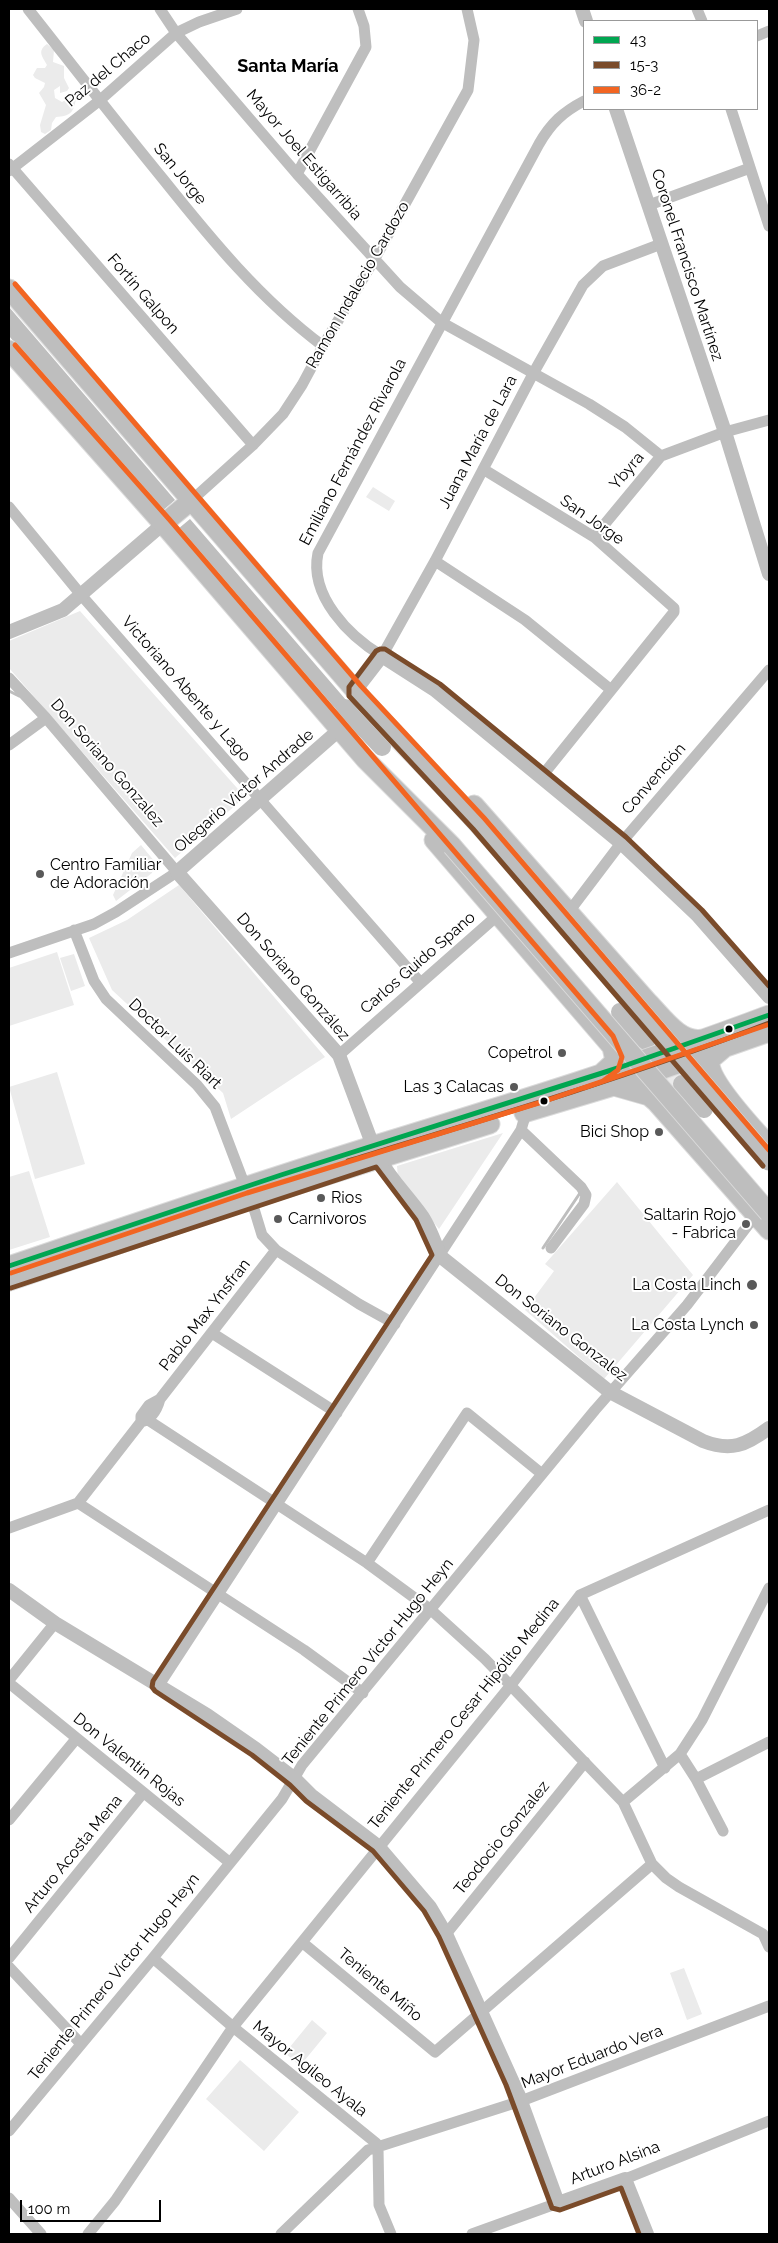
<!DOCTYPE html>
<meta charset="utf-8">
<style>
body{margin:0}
#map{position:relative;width:778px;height:2243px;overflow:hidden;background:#fff;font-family:Raleway,sans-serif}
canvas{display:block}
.frame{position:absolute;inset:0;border:10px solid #000;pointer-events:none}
.legend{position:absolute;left:583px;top:20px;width:175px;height:90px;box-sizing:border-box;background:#fff;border:1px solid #999;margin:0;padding:6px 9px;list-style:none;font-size:15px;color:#000}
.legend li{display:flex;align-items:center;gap:10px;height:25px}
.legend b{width:25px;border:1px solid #999}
.scale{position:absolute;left:20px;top:2200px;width:141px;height:22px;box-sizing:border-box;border:2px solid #000;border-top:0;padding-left:6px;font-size:15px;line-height:18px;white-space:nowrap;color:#000;-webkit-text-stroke:4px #fff;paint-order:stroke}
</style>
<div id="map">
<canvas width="778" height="2243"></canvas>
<div class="frame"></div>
<ul class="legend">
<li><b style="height:6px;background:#00a651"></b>43</li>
<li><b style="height:6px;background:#7a4b2a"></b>15-3</li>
<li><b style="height:6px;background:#f26522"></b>36-2</li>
</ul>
<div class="scale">100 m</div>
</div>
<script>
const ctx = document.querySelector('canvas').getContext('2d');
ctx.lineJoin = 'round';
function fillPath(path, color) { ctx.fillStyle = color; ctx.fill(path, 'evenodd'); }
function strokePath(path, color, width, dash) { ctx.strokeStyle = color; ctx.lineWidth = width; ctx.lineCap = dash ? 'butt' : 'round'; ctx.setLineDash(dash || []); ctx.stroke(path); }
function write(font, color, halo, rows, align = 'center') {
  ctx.font = font + ' Raleway,sans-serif'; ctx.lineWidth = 4; ctx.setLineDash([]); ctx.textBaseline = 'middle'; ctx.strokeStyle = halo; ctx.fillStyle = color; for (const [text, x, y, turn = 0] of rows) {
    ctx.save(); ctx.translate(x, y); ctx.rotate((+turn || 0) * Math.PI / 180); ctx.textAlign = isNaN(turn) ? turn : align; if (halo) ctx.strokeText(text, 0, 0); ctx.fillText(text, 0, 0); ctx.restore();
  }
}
fillPath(new Path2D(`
 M47,44L54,50L53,62L64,66V78L69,88L67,91L60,93V86L54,90L55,98L62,102L73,96L76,98C74,113 70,116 56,117L52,123L51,130L45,134L41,132L40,125L46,105L39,93L44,87L45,83L35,78L33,75L37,68H45L47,65C42,56 37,51 47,44Z
 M9,297L180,496L176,499L9,306Z
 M373,487L395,501L389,511L366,497Z
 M80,611L245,797L175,858L9,668V641Z
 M375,722L447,796L663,1047L642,1054L380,764L358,737L382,762L396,756L370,725Z
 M141,845L155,862L152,873L116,901L113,895L132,853Z
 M179,885L325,1057L231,1119L223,1093L112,990L89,938L127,920Z
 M57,952L74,1005L9,1026V968Z
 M74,954L85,986L71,991L60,958Z
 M683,1070L769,1170L681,1097L662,1077Z
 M57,1072L85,1164L35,1179L9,1087Z
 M503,1133L439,1229L398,1178L397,1166Z
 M29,1171L50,1237L9,1250V1177Z
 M617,1182L693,1275L604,1379L525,1310L554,1271L545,1264Z
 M684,1968L702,2014L687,2020L670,1973Z
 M312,2020L327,2033L300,2066L285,2053Z
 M240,2060L299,2112L264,2151L206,2099Z`), '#ebebeb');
fillPath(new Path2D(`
 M9,307L175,500L161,512L9,336Z
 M190,519L365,722L355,731L178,529Z`), '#bebebe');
fillPath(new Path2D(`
 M388,744L432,788L526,893L643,1029L628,1034L455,834L374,756Z
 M694,1084L769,1167V1199L680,1096Z`), '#fff');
strokePath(new Path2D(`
 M9,691L19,696
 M543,1248L580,1193`), '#bebebe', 3);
strokePath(new Path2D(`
 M345,708L382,747
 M620,1012L646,1041
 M682,1084L704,1109`), '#bebebe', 18);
const trunk = new Path2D(`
 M9,289L365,702L479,824
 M9,350L163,524L365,759L452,846
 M163,524L192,500
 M474,805L648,1002C663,1017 680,1043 702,1039
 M434,840L612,1047L615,1061L601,1074
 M723,1049L710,1060C707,1081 755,1129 769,1146
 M614,1086L649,1096L656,1102L769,1230
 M524,1113L614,1086L769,1032
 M9,1266C129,1225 250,1184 372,1146C505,1105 639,1064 769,1015
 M9,1281L251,1199L490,1124`);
strokePath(trunk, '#dbdbdb', 21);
strokePath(new Path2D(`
 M28,9C73,66 117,123 163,179C211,239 260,299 323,346
 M160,9L176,33L297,174L400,287L441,322L589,404L625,427L661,456
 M697,9L702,21
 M757,36L769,31
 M584,101C563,112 551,123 539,144L318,553C309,596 349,636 382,656L435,561L534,372L583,285L603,266L661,244
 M731,109L769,226
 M9,164L253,445
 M9,171L99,101L176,33L199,22L237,9
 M297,174L366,47L364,26L358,9
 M649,205L750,168
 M483,469L594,537L674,608V612L542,776
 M192,500L253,445L283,414L302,385L323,346L374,260L468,90L474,40L467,9
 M9,507L82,596L420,982
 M594,537L661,456L725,432L769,420
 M435,561L525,620L610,689
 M9,678L46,718L177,872L116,912L94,924L9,953
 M9,745L46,718
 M568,913L621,843L769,670
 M74,930L94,981L106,999L197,1085L215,1107L245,1186
 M339,1055L498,915
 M521,1130L581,1187L586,1195L584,1204L551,1248
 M251,1199L262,1235L276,1250L359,1304L395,1324
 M212,1333L337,1413
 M148,1420L367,1563L431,1610L485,1659L623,1802L652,1864L666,1878L679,1887L763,1934L769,1947
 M141,1422C152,1419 157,1410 160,1399L276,1250
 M141,1422V1416L149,1405L160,1399
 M78,1503L304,1650L363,1693
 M9,1528L78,1503L141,1422
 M367,1563L467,1413L542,1474
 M580,1595L665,1768
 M9,1680L55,1623
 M9,1683L229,1862
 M159,1685L521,1130L526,1113
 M680,1754L696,1779L723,1831
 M696,1779L769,1742
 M623,1802L680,1754L702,1720L769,1588
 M9,1820L76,1739
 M446,1934L585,1762
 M303,1943L435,2052L652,1864
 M9,1958L143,1793
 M153,1958L233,2027L376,2143L378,2148L379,2205L391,2234
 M9,1967L81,2044
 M9,2131L153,1958L282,1799L302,1765L595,1410L687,1305L755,1216
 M625,2179L769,2121
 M9,2198L41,2234
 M88,2234L115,2201L233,2027L511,1685L580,1595L769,1510
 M281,2234L368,2150L521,2101L769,2006
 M472,2234L558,2203`), '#bebebe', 11);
strokePath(new Path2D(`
 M582,9L586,21
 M616,109L725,432L769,574
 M9,632L63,610L163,524
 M355,691L382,656L435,690L621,843L697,915L769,997
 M339,730L177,872L339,1055L373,1146
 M379,1158C391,1180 408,1196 422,1216C430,1228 435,1242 440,1256L610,1392L703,1441C731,1452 746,1445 769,1428
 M9,1590L55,1623L207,1715L256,1749L295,1779L311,1795L378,1846L430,1907L446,1934L519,2096L558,2203L625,2179L647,2234`), '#bebebe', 14);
strokePath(trunk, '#bebebe', 19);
const trunkBridge = new Path2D(`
 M479,824L769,1161
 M452,846L769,1213`);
strokePath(trunkBridge, '#dbdbdb', 21, []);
strokePath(trunkBridge, '#bebebe', 19);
strokePath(new Path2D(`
 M9,1266L281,1175L621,1067L769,1015`), '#00a651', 5);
strokePath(new Path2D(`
 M348,1161C490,1118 631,1076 769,1023
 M763,1166L473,829L349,696V687L376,651L380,649H385L440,684L626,837L702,910L769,986
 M11,1288L376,1167L416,1220L432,1255L153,1681L152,1687L155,1691L252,1755L290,1785L306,1801L373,1851L424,1911L439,1937L506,2085L552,2208L560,2210L621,2188L639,2234`), '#7a4b2a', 5);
strokePath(new Path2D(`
 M15,284L361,686L485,819L769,1150
 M584,1088L767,1025
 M11,1273L247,1193L545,1101L603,1081L618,1070L622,1057L613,1036L169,519L15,345`), '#f26522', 5);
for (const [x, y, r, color] of [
 [40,874,5,"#595959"],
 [729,1029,4.5,"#000"],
 [562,1053,5,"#595959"],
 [514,1087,5,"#595959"],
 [544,1101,4.5,"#000"],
 [659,1132,5,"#595959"],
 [321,1198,5,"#595959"],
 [278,1219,5,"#595959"],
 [746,1224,5,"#595959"],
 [752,1285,6,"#595959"],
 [754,1325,5,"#595959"]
]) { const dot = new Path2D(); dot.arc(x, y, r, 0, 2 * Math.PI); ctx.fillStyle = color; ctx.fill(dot); strokePath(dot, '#fff', 2); }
write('16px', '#000', '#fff', [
 ["Paz del Chaco",108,70,-40],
 ["Mayor Joel Estigarribia",304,155,49],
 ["San Jorge",180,174,51],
 ["Coronel Francisco Martínez",687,265,72],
 ["Ramon Indalecio Cardozo",358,285,-60],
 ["Fortín Galpon",143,294,49],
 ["Juana María de Lara",478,442,-62],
 ["Emiliano Fernández Rivarola",353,452,-62],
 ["Ybyra",627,471,-50],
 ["San Jorge",592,520,35],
 ["Victoriano Abente y Lago",186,689,49],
 ["Don Soriano Gonzalez",107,763,49],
 ["Convención",654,779,-49],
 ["Olegario Victor Andrade",244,791,-41],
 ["Carlos Guido Spano",418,963,-41],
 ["Don Soriano González",293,977,49],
 ["Doctor Luis Riart",175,1044,44],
 ["Pablo Max Ynsfran",205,1315,-52],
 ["Don Soriano Gonzalez",561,1328,38],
 ["Teniente Primero Victor Hugo Heyn",368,1662,-51],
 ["Teniente Primero Cesar Hipólito Medina",464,1714,-51],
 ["Don Valentin Rojas",129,1760,39],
 ["Teodocio Gonzalez",502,1838,-51],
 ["Arturo Acosta Mena",73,1854,-51],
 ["Teniente Primero Victor Hugo Heyn",114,1977,-51],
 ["Teniente Miño",380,1985,40],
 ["Mayor Eduardo Vera",592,2057,-21],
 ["Mayor Agileo Ayala",310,2069,39],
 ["Arturo Alsina",615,2163,-21]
]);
write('16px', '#000', '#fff', [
 ["Centro Familiar",50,865,"left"],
 ["de Adoración",50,883,"left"],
 ["Copetrol",552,1053],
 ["Las 3 Calacas",504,1087],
 ["Bici Shop",649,1132],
 ["Rios",331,1198,"left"],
 ["Saltarin Rojo",736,1215],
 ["- Fabrica",736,1233],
 ["Carnivoros",288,1219,"left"],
 ["La Costa Linch",741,1285],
 ["La Costa Lynch",744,1325]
], 'right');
write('bold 18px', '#000', '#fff', [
 ["Santa María",288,67]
]);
</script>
